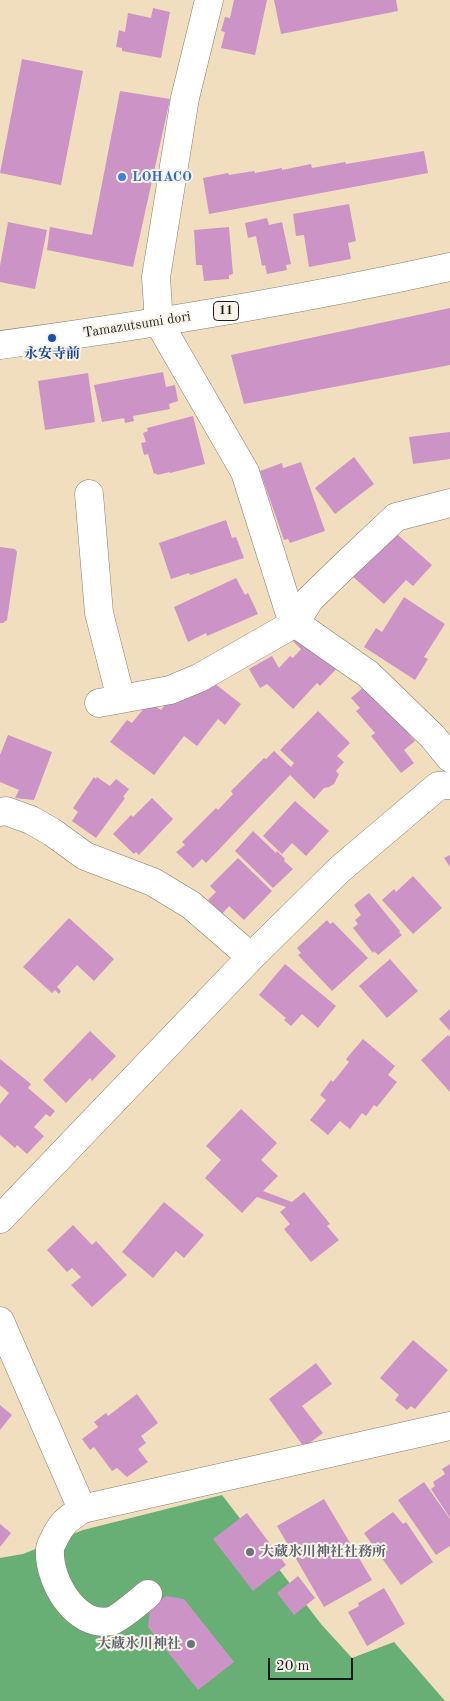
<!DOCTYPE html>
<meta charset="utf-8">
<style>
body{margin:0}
#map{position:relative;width:450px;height:1701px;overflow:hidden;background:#f0debe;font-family:"Old Standard TT",serif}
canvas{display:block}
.scale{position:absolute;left:268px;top:1658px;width:85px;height:22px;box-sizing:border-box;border:2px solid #1c1c1c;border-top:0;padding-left:6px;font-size:15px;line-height:18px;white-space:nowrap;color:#1c1c1c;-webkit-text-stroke:4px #f7f3e8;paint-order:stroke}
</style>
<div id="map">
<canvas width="450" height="1701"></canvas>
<div class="scale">20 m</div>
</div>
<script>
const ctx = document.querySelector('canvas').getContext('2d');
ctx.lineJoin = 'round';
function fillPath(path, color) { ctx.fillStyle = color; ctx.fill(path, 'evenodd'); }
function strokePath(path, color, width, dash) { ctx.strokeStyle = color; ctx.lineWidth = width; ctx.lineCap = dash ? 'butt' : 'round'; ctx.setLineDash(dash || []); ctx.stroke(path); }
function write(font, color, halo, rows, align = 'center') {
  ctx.font = font + ' "Old Standard TT","Noto Serif JP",serif'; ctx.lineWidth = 4; ctx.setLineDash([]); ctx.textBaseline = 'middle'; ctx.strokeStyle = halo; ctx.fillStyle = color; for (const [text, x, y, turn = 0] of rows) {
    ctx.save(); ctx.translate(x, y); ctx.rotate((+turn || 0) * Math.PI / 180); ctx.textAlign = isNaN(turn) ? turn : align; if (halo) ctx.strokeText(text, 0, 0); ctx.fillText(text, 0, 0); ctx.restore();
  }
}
fillPath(new Path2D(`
 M222,1495L321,1624L352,1658L394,1642L445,1701H0V1558L23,1554L83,1530Z`), '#67af74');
fillPath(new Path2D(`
 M234,0H267L255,55L221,48L225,32L221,31L225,17L230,18Z
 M274,0H396L398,11L281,34Z
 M153,8L170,12L161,58L122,51V48L116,47L119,30L125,32L128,13L151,18Z
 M22,59L83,71L61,185L0,173Z
 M120,91L170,99L133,267L47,250L50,227L92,235Z
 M424,151L428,173L209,214L203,178L228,173L229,175L254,171L255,173L282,168V170L311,164L312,168L345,162L346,164Z
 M349,204L356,241L348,243L351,259L309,267L304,235L296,236L293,214Z
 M267,218L269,225L282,222L291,264L286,265L287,270L267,274L265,265L262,266L256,236L248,238L245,223Z
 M8,222L47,230L35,289L0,282V266Z
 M229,227L233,274L229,275V279L204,281L202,265H196L194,230Z
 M450,308V365L244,404L231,355Z
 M163,372L166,387L175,385L178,401L169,404L170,409L133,416L134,421L125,423L124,418L102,422L94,385Z
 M88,373L95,422L45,430L38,381Z
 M193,416L205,464L170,473V472L157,475L156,473L154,474L148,454L144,455L141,443L146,442L143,433L148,431L147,428Z
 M450,432V459L413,464L409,437Z
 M354,457L374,484L335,514L315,488Z
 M301,462L325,531L290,543L288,539L284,540L260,471L282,463L283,468Z
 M226,520L232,538L236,537L244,558L190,575L189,573L171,579L159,543Z
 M391,529L432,565L413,586L406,580L384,604L351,575Z
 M0,547L15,549L17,552L7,620L3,623H0Z
 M236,578L245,595L248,593L258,614L207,636L206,633L188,642L174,607Z
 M404,597L445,624L424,657L428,659L415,680L364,647L376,628L382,632Z
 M292,636L341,664L320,686L317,683L293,709L267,684L260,688L249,669L272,656L279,668L290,656L293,658L301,649L290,638Z
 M205,676L241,704L225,725L218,719L197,746L184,736L154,775L110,742L127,720L132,723L149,702L161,710L177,689L189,698Z
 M366,685L415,741L404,750L414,763L401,773L371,736L375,733L356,711L360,708L351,698Z
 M318,711L350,743L337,756L344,762L336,771L339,774L334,784L329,787L324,788L314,799L290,775L206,863L202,859L193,868L176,852L185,845L182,842L216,808L218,810L233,794L231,791L264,758L266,759L274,751L291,767L294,763L280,750Z
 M8,735L52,752L34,800L15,798L19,790L0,782V755Z
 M94,777L96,779L97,777L110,786L116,779L129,789L123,797L125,798L96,838L72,821L78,812L73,808Z
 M152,798L173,819L139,855L136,852L134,854L113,834L131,815L133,817Z
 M295,801L329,831L306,856L292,843L282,854L263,836Z
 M253,831L276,853L277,851L285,859L284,861L293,869L273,888L235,851Z
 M450,855V867L444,858Z
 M238,858L272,891L244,920L229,906L222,914L208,900L216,892L210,886Z
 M413,876L442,908L413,934L382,900L394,889L396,892Z
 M369,893L400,931L399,932L402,935L378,955L374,951L373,953L353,928L358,924L355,920L361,915L354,905Z
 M69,918L114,959L94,981L77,965L57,987L61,991L59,994L55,990L52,993L23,967Z
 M327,920L330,924L333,922L368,958L332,991L298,955L301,953L297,948Z
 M390,959L418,991L387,1018L359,986Z
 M285,964L336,1006L318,1028L302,1014L291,1026L284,1020L286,1018L259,995Z
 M450,1009V1031L439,1019Z
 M90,1031L116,1056L92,1081L90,1078L66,1103L43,1080Z
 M448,1035L450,1037V1092L421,1060Z
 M363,1039L395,1066L388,1075L397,1082L377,1107L374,1105L366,1116L362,1113L350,1129L340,1121L328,1135L310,1120L326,1100L320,1095L331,1080L333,1082L349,1062L346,1059Z
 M0,1059L31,1084L28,1088L55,1111L50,1117L46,1114L34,1127L44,1136L27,1154L17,1145L15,1148L0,1135V1104L9,1093L0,1085Z
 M241,1109L277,1143L261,1160L278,1176L263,1191L292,1202L304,1192L330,1224L327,1226L339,1240L311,1262L284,1229L290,1224L280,1212L286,1207L257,1197L242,1213L205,1178L221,1160L206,1146Z
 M164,1202L204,1235L184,1258L176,1251L153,1278L122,1252Z
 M73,1225L92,1245L96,1241L127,1275L92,1307L71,1285L81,1277L72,1268L67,1272L47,1250Z
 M413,1340L448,1370L415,1409L411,1406L407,1410L395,1400L399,1395L380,1378Z
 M316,1363L332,1384L302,1406L323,1433L304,1447L269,1399Z
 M137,1394L158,1423L141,1436L146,1443L138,1449L148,1462L127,1477L117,1468L112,1471L94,1447L90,1450L82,1439L98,1427L94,1422L106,1413L108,1416Z
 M0,1405L12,1415L0,1430Z
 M450,1464V1518L431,1489L435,1486L433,1482L445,1474L442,1469Z
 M424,1482L450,1519V1546L436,1555L398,1500Z
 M324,1499L372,1580L324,1607L277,1526Z
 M393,1512L403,1524L406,1522L433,1562L401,1585L364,1533Z
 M247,1513L286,1565L253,1591L213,1539Z
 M0,1524L11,1533L0,1547Z
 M298,1576L315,1598L294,1615L277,1593Z
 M384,1588L405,1624L367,1646L348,1612L359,1606L358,1603Z
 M166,1596L184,1599L234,1662L198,1690L148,1627L150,1609Z`), '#cc94c6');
const minor = new Path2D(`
 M209,0L185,98L156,277L159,323L245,472L289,611L295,623L368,674L433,737L450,758
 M89,494L99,613L121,699
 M99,703L170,690L199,678L295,623L310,599L343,567L396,517L450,503
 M0,812L6,811L31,820L52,832L85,856L153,882L191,905L251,957
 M0,1219L251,957L339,870L438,786L450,785
 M0,1321L82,1509L450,1426
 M82,1509C67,1520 63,1521 54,1539C53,1542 50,1546 50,1549C48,1580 75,1628 111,1621C118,1619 141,1600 148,1594`);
const major = new Path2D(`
 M0,345C151,325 301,300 450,267`);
strokePath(minor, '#867d6d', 29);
strokePath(major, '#867d6d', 29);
strokePath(minor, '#fff', 28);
strokePath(major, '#fff', 28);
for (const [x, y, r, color] of [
 [122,177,5,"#3f7fe0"],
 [52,338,5,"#1a4fb4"],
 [250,1552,5,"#6b7280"],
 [191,1644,5,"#6b7280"]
]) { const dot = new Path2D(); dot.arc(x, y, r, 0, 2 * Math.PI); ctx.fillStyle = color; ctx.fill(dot); strokePath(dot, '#f7f3e8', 2); }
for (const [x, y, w] of [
 [226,311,25]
]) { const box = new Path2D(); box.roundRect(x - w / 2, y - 9.5, w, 19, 4); ctx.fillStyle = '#f7f3e8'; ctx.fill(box); strokePath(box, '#1c1c1c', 1); }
write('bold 12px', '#1c1c1c', null, [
 ["11",226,311]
]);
write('bold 14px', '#366cbe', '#f7f3e8', [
 ["LOHACO",132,177]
], 'left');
write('14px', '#1c1c1c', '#f7f3e8', [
 ["Tamazutsumi dori",137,325,-9]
]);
write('bold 14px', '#164399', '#f7f3e8', [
 ["永安寺前",52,354]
]);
write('bold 14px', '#5b616d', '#f7f3e8', [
 ["大蔵氷川神社社務所",260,1552],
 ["大蔵氷川神社",181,1644,"right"]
], 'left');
</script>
